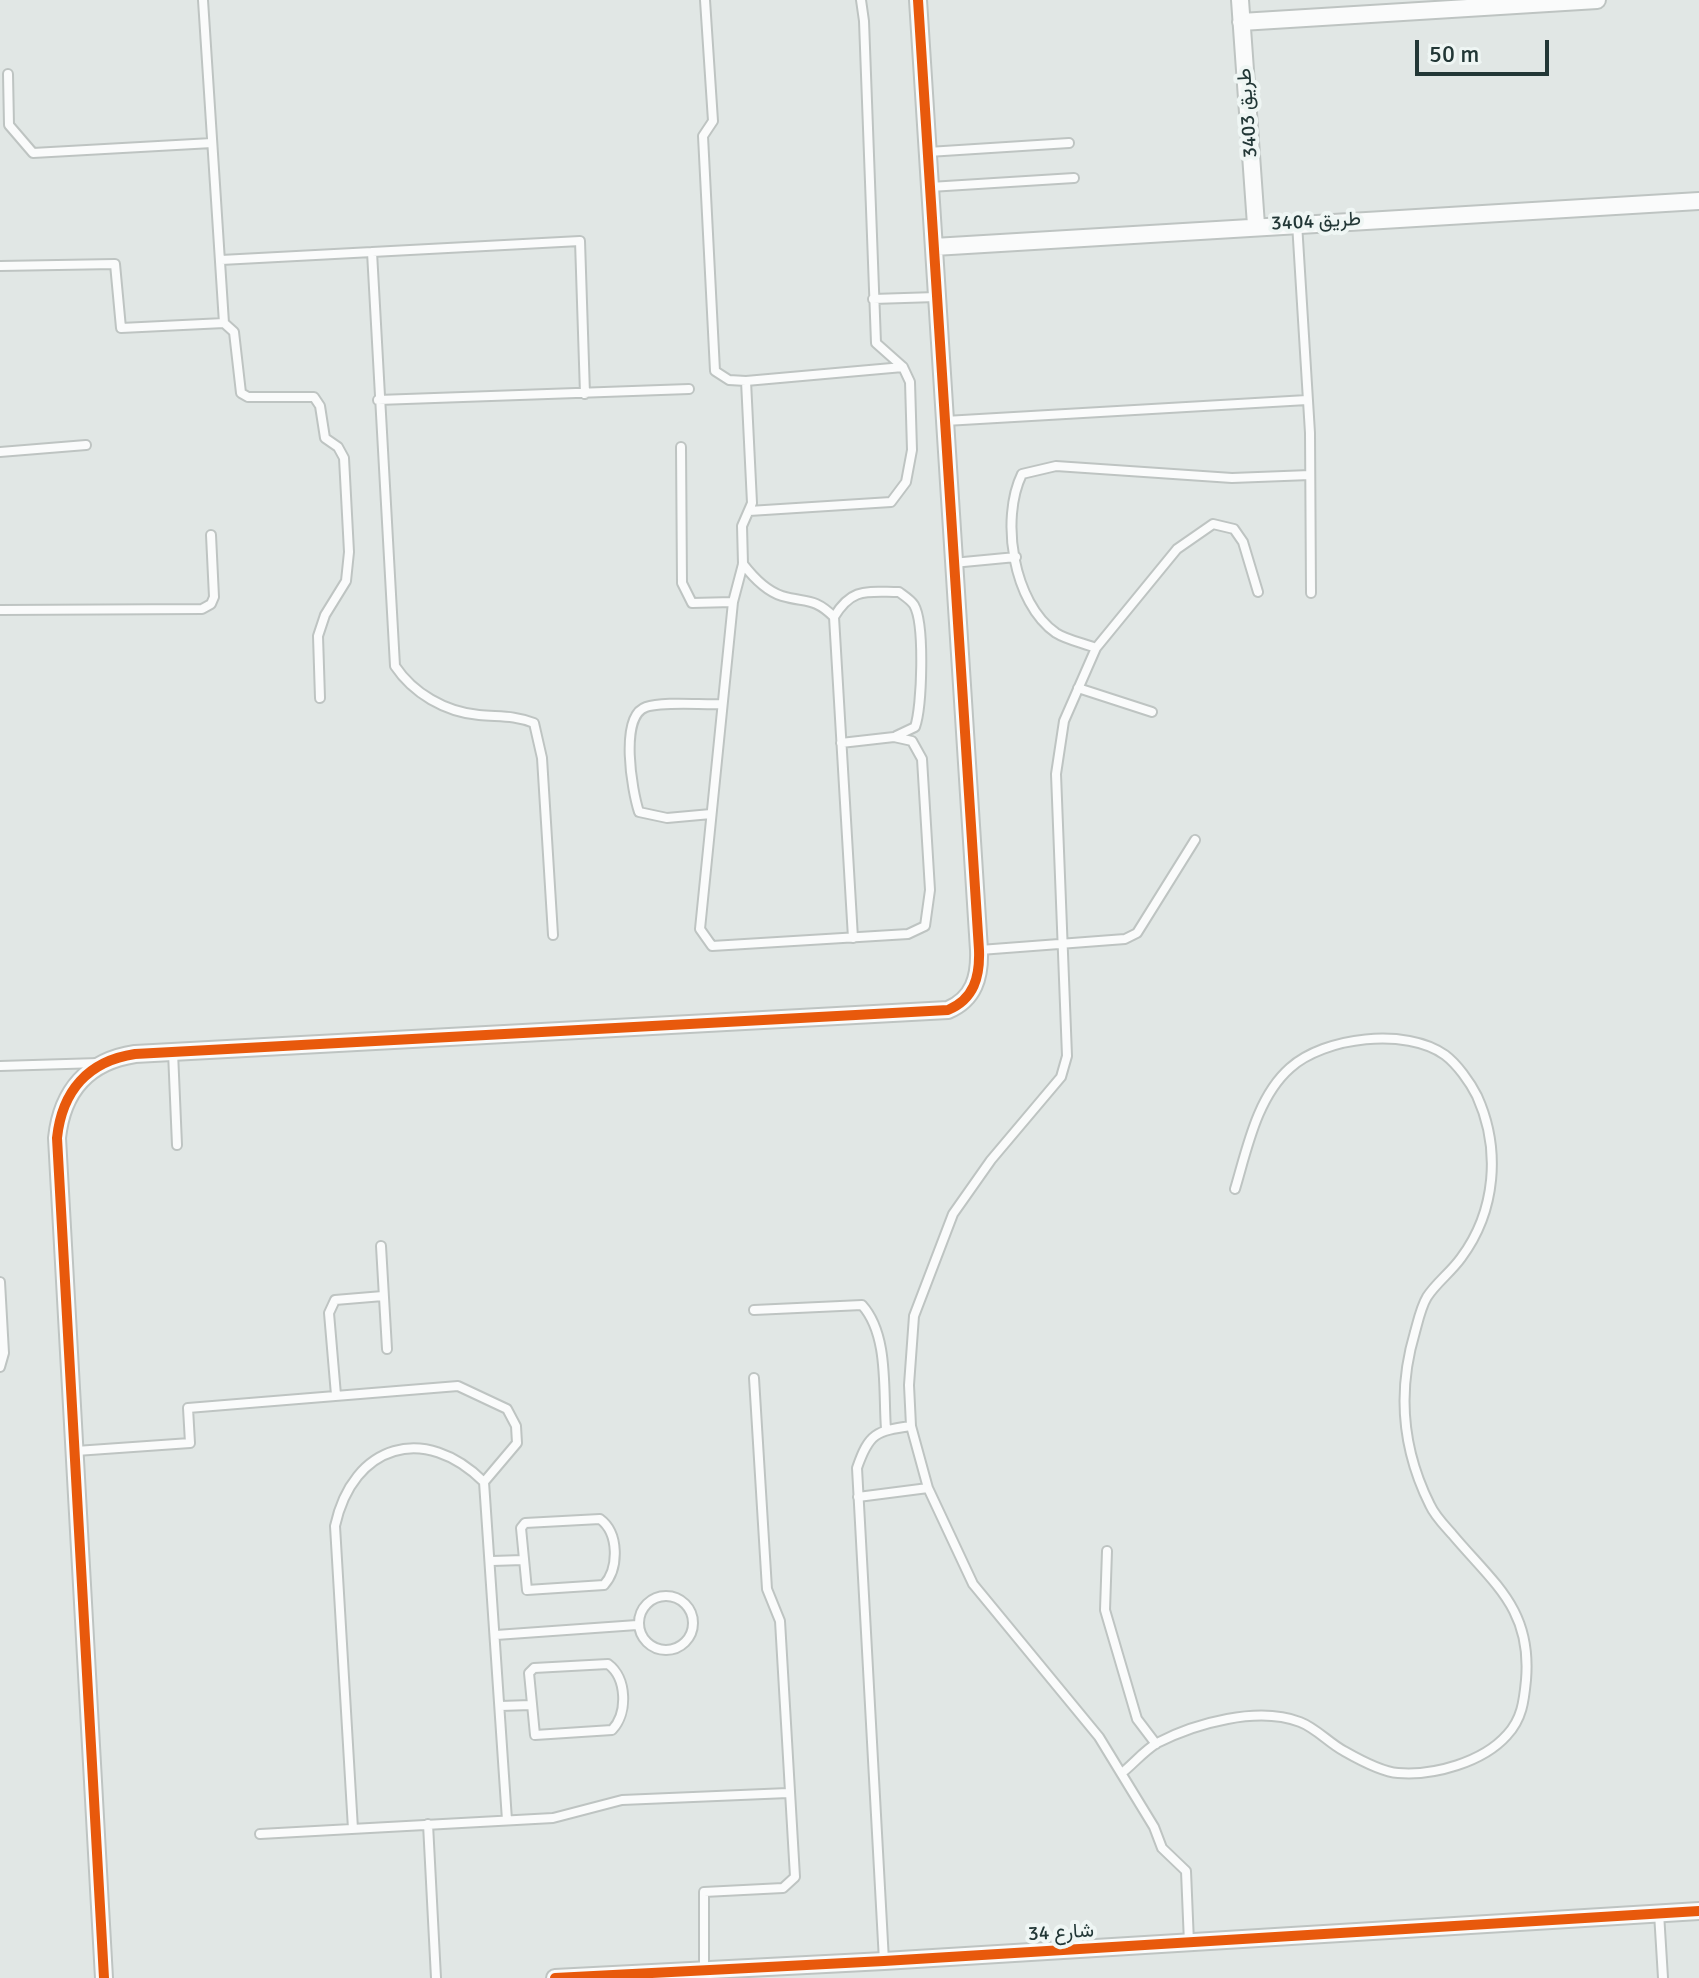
<!DOCTYPE html>
<meta charset="utf-8">
<style>
body{margin:0}
#map{position:relative;width:1699px;height:1978px;overflow:hidden;background:#e1e7e5;font-family:Signika,sans-serif}
canvas{display:block}
.scale{position:absolute;left:1415px;top:40px;width:134px;height:36px;box-sizing:border-box;border:4px solid #223736;border-top:0;padding-left:10px;font-size:24px;line-height:28px;white-space:nowrap;color:#223736;-webkit-text-stroke:6px #eff6f4;paint-order:stroke}
</style>
<div id="map">
<canvas width="1699" height="1978"></canvas>
<div class="scale">50 m</div>
</div>
<script>
const ctx = document.querySelector('canvas').getContext('2d');
ctx.lineJoin = 'round';
function strokePath(path, color, width, dash) { ctx.strokeStyle = color; ctx.lineWidth = width; ctx.lineCap = dash ? 'butt' : 'round'; ctx.setLineDash(dash || []); ctx.stroke(path); }
function write(font, color, halo, rows, align = 'center') {
  ctx.font = font + ' Signika,Vazirmatn,sans-serif'; ctx.lineWidth = 8; ctx.setLineDash([]); ctx.textBaseline = 'middle'; ctx.strokeStyle = halo; ctx.fillStyle = color; for (const [text, x, y, turn = 0] of rows) {
    ctx.save(); ctx.translate(x, y); ctx.rotate((+turn || 0) * Math.PI / 180); ctx.textAlign = isNaN(turn) ? turn : align; if (halo) ctx.strokeText(text, 0, 0); ctx.fillText(text, 0, 0); ctx.restore();
  }
}
const lane = new Path2D(`
 M203,0L224,323L234,332L241,393L248,397H314L320,406L325,438L338,447L344,458L349,552L346,581L325,615L318,636L320,698
 M705,0L713,121L703,136L715,371L729,380L746,381L903,367
 M8,74L9,125L33,153L212,143
 M928,152L1069,143
 M930,187L1074,178
 M1297,223L1310,433L1311,593
 M372,252L395,666C413,693 445,712 479,715C499,717 514,715 534,723L542,758L553,935
 M221,260L580,241L585,394
 M0,266L115,264L121,328L224,323
 M873,299L936,297
 M746,381L752,503L742,526L743,564L733,602L700,929L712,946L908,934L925,926L930,890L922,759L912,741L894,737L841,743
 M378,400L689,389
 M945,421L1307,400
 M681,447L682,583L692,603L733,602
 M0,452L86,445
 M749,511L891,502L906,482L912,450L910,382L903,367L876,343L864,21L861,0
 M953,563L1016,557
 M743,564C753,577 766,591 782,596C806,603 814,597 834,617
 M0,610L202,609L211,604L214,597L211,535
 M1096,648C1083,643 1067,640 1056,633C1013,603 1000,519 1022,474L1056,466L1232,478L1310,475
 M1078,688L1152,712
 M711,814L667,818L639,812C632,791 619,716 646,707C663,701 703,705 722,704
 M853,938L834,617C852,587 867,592 899,592C903,595 911,600 914,605C925,624 922,707 915,727L896,736
 M980,950L1125,939L1137,933L1195,840
 M173,1052L177,1145
 M0,1066L99,1063
 M381,1246L387,1349
 M0,1282L4,1353L0,1367
 M754,1310L862,1305C889,1335 883,1390 886,1429
 M336,1395L329,1313L335,1300L383,1296
 M76,1451L190,1443L188,1408L458,1386L507,1409L516,1426L517,1443L484,1482
 M858,1497L928,1488
 M600,1519C619,1533 619,1568 604,1585L527,1590L521,1528L525,1523Z
 M1107,1551L1105,1610L1137,1719L1156,1744
 M492,1561L523,1560
 M639 1623a27 27 0 1 1 54 0a27 27 0 1 1-54 0Z
 M496,1635L637,1625
 M608,1664C627,1678 628,1713 612,1730L535,1735L529,1673L534,1668Z
 M500,1706L531,1705
 M1123,1772C1134,1763 1145,1750 1157,1743C1196,1723 1258,1706 1300,1722C1316,1728 1329,1743 1344,1751C1358,1759 1382,1772 1398,1773C1434,1776 1483,1762 1507,1735C1522,1719 1524,1701 1526,1680C1532,1609 1494,1584 1452,1534C1444,1525 1435,1516 1430,1505C1402,1449 1397,1392 1415,1332C1418,1321 1421,1307 1427,1297C1436,1283 1451,1272 1461,1258C1496,1211 1501,1149 1477,1096C1470,1082 1457,1064 1445,1055C1406,1027 1324,1037 1290,1068C1257,1097 1247,1149 1235,1189
 M428,1824L436,1978
 M353,1829L335,1526C353,1444 425,1423 484,1482L507,1820
 M260,1834L553,1818L622,1800L788,1793
 M1659,1913L1663,1978
 M1189,1943L1186,1871L1162,1848L1154,1827L1099,1737L973,1584L928,1488L911,1426L909,1385L914,1316L953,1214L991,1160L1061,1077L1067,1056L1056,774L1064,721L1096,648L1177,549L1213,524L1234,529L1243,542L1258,592
 M884,1961L857,1468C869,1433 876,1431 911,1426
 M704,1969V1892L783,1888L795,1877L780,1621L767,1589L754,1378`);
const street = new Path2D(`
 M1240,0L1256,225
 M1241,22L1597,0
 M934,247L1699,201
 M104,1978L57,1138C62,1091 88,1061 135,1054L948,1010C974,999 980,977 979,950L918,0
 M555,1978L884,1961L1699,1911`);
strokePath(lane, '#bec4c2', 12);
strokePath(street, '#bec4c2', 20);
strokePath(lane, '#fafbfb', 8);
strokePath(street, '#fafbfb', 16);
strokePath(new Path2D(`
 M104,1978L57,1138C62,1091 88,1061 135,1054L948,1010C974,999 980,977 979,950L918,0
 M555,1978L884,1961L1699,1911`), '#e8590c', 10);
write('20px', '#223736', '#eff6f4', [
 ["طريق 3403",1248,113,-94],
 ["طريق 3404",1316,222,-3],
 ["شارع 34",1061,1933,-3]
]);
</script>
